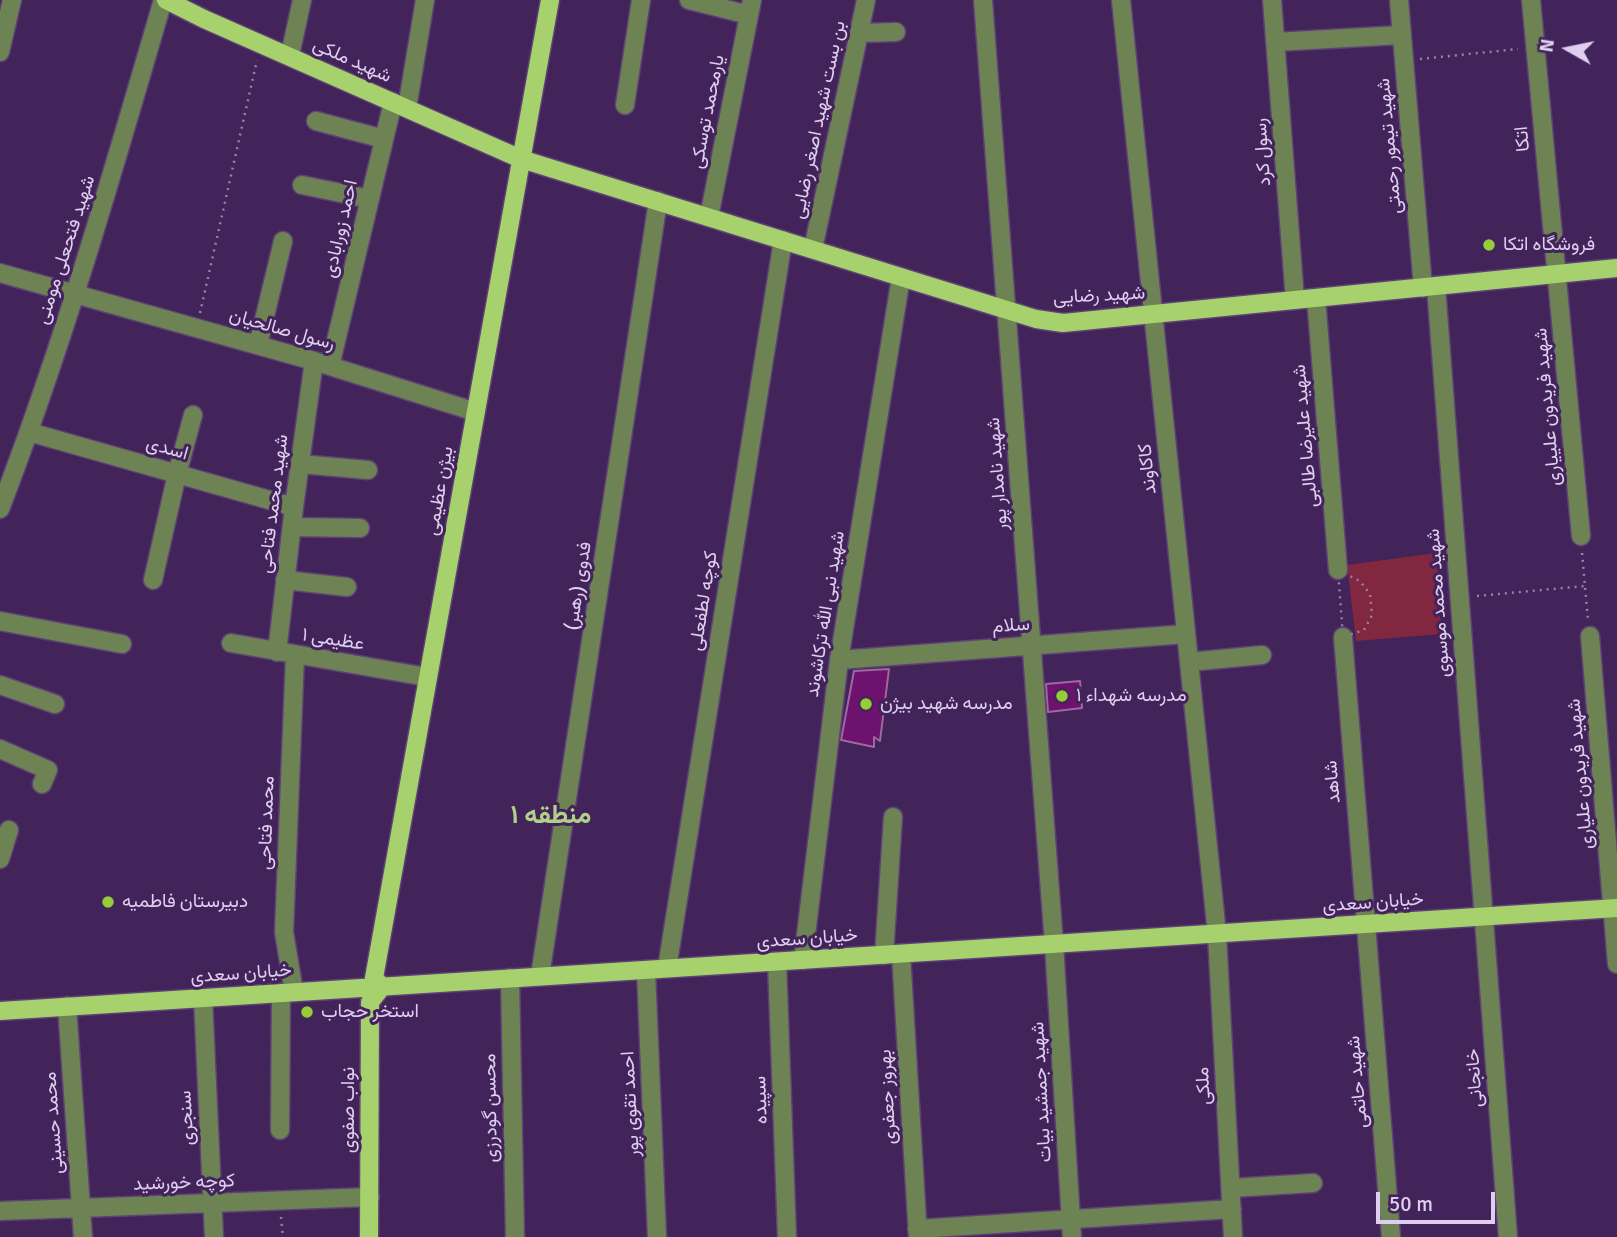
<!DOCTYPE html>
<meta charset="utf-8">
<style>
body{margin:0}
#map{position:relative;width:1617px;height:1237px;overflow:hidden;background:#42235a;font-family:Signika,sans-serif}
canvas{display:block}
.north{position:absolute;left:1533px;top:14px;width:70px;height:70px;-webkit-text-stroke:5px #42235a;paint-order:stroke;rotate:279deg;font-size:19px;font-weight:700;line-height:28px;text-align:center;color:#dfcef0}
.north::after{content:'';display:block;margin:auto;width:24px;height:32px;background:#dfcef0;clip-path:polygon(50% 0,100% 100%,50% 72%,0 100%)}
.scale{position:absolute;left:1376px;top:1192px;width:119px;height:32px;box-sizing:border-box;border:4px solid #dfcef0;border-top:0;padding-left:9px;font-size:21px;line-height:24px;white-space:nowrap;color:#dfcef0;-webkit-text-stroke:5px #42235a;paint-order:stroke}
</style>
<div id="map">
<canvas width="1617" height="1237"></canvas>
<div class="north">N</div>
<div class="scale">50 m</div>
</div>
<script>
const ctx = document.querySelector('canvas').getContext('2d');
ctx.lineJoin = 'round';
function fillPath(path, color) { ctx.fillStyle = color; ctx.fill(path, 'evenodd'); }
function strokePath(path, color, width, dash) { ctx.strokeStyle = color; ctx.lineWidth = width; ctx.lineCap = dash ? 'butt' : 'round'; ctx.setLineDash(dash || []); ctx.stroke(path); }
function write(font, color, halo, rows, align = 'center') {
  ctx.font = font + ' Signika,Vazirmatn,sans-serif'; ctx.lineWidth = 6; ctx.setLineDash([]); ctx.textBaseline = 'middle'; ctx.strokeStyle = halo; ctx.fillStyle = color; for (const [text, x, y, turn = 0] of rows) {
    ctx.save(); ctx.translate(x, y); ctx.rotate((+turn || 0) * Math.PI / 180); ctx.textAlign = isNaN(turn) ? turn : align; if (halo) ctx.strokeText(text, 0, 0); ctx.fillText(text, 0, 0); ctx.restore();
  }
}
fillPath(new Path2D(`
 M1436,553L1442,634L1356,641L1347,565Z`), '#81273f');
const building = new Path2D(`
 M889,669L880,741L874,737V747L841,740L854,671Z
 M1080,681L1082,708L1048,712L1046,684Z`);
fillPath(building, '#6e126f');
strokePath(building, '#9e699c', 2);
const minor = new Path2D(`
 M689,0L749,15
 M983,0L1054,944L1072,1237
 M1121,0L1217,934L1233,1237
 M1272,0L1295,300
 M1399,0L1423,288
 M1531,0L1581,536
 M859,33L896,32
 M1275,42L1401,35
 M0,52L12,0
 M290,55L302,0
 M625,105L641,0
 M407,108L425,0
 M316,121L384,139
 M302,185L370,199
 M709,217L752,0
 M813,249L866,0
 M0,273L314,361L476,412
 M1436,286L1508,1237
 M1316,298L1338,570
 M258,345L283,241
 M330,366L393,102
 M29,432L294,507
 M300,464L368,470
 M0,509C64,343 113,171 163,0
 M292,527L360,528
 M153,580L177,474L193,415
 M285,580L347,587
 M0,621L122,644
 M1590,636L1617,964
 M1343,637L1391,1237
 M231,643L427,677
 M277,652L294,507L314,361
 M839,660L1186,634
 M1189,662L1262,655
 M0,685L55,704
 M0,749L48,770L42,784
 M0,859L9,830
 M901,954L918,1237
 M884,955L893,817
 M803,960L839,660L901,277
 M777,962L787,1237
 M667,968L783,240
 M646,970L657,1237
 M540,976L658,201
 M510,978L515,1237
 M294,992L284,932L295,655
 M203,998L214,1237
 M67,1006L83,1237
 M280,1130L281,993
 M1231,1188L1313,1183
 M0,1211L370,1197
 M917,1229L1232,1209`);
const major = new Path2D(`
 M166,0L204,19L521,159L1036,319L1063,323L1617,268
 M0,1011L1617,908
 M369,1237L370,1002L382,987L374,978L550,0`);
strokePath(minor, '#5e4275', 21);
strokePath(major, '#5e4275', 21);
strokePath(new Path2D(`
 M1420,59L1518,49
 M200,313L257,60
 M1582,553L1588,620
 M1338,570L1360,581L1370,594L1372,615L1364,630L1343,637Z
 M1477,596L1585,586
 M281,1217L283,1237`), '#9880ac', 2.5, [2, 5]);
strokePath(minor, '#6e8354', 18);
strokePath(major, '#a6d16c', 18);
for (const [x, y, r, color] of [
 [1489,245,7,"#96cc3a"],
 [1062,696,7,"#96cc3a"],
 [866,704,7,"#96cc3a"],
 [108,902,7,"#96cc3a"],
 [307,1012,7,"#96cc3a"]
]) { const dot = new Path2D(); dot.arc(x, y, r, 0, 2 * Math.PI); ctx.fillStyle = color; ctx.fill(dot); strokePath(dot, '#42235a', 2.5); }
write('19px', '#dfcef0', '#42235a', [
 ["شهید ملکی",352,61,24],
 ["یارمحمد توسکی",708,112,-79],
 ["بن بست شهید اصغر رضایی",819,120,-78],
 ["اتکا",1523,139,-95],
 ["شهید تیمور رحمتی",1390,146,-95],
 ["رسول کرد",1263,152,-94],
 ["احمد زورابادی",341,229,-77],
 ["شهید فتحعلی مومنی",66,250,-72],
 ["شهید رضایی",1099,296,-3],
 ["رسول صالحیان",282,330,16],
 ["شهید فریدون علییاری",1548,407,-95],
 ["شهید علیرضا طالبی",1306,436,-95],
 ["اسدی",167,449,16],
 ["کاکاوند",1148,469,-96],
 ["شهید نامدار پور",998,474,-94],
 ["بیژن عظیمی",440,491,-80],
 ["شهید محمد فتاحی",274,504,-83],
 ["فدوی (رهبر)",579,586,-81],
 ["کوچه لطفعلی",704,601,-81],
 ["شهید محمد موسوی",1439,603,-94],
 ["شهید نبی الله ترکاشوند",826,614,-81],
 ["سلام",1011,626,-4],
 ["عظیمی ۱",333,640,9],
 ["شهید فریدون علیاری",1581,774,-95],
 ["شاهد",1333,782,-95],
 ["محمد فتاحی",267,823,-88],
 ["خیابان سعدی",1373,903,-4],
 ["خیابان سعدی",807,939,-4],
 ["خیابان سعدی",241,974,-4],
 ["خانجانی",1475,1078,-94],
 ["شهید حاتمی",1358,1082,-95],
 ["ملکی",1204,1086,-93],
 ["شهید جمشید بیات",1042,1092,-93],
 ["بهروز جعفری",888,1097,-93],
 ["سپیده",761,1100,-92],
 ["احمد تقوی پور",631,1104,-93],
 ["محسن گودرزی",491,1108,-91],
 ["نواب صفوی",349,1110,-90],
 ["سنجری",187,1118,-93],
 ["محمد حسینی",54,1123,-94],
 ["کوچه خورشید",184,1183,-2]
]);
write('19px', '#dfcef0', '#42235a', [
 ["فروشگاه اتکا",1503,245],
 ["مدرسه شهداء ۱",1076,696],
 ["مدرسه شهید بیژن",880,704],
 ["دبیرستان فاطمیه",122,902],
 ["استخر حجاب",321,1012]
], 'left');
write('bold 26px', '#b0d089', '#42235a', [
 ["منطقه ۱",551,816]
]);
</script>
